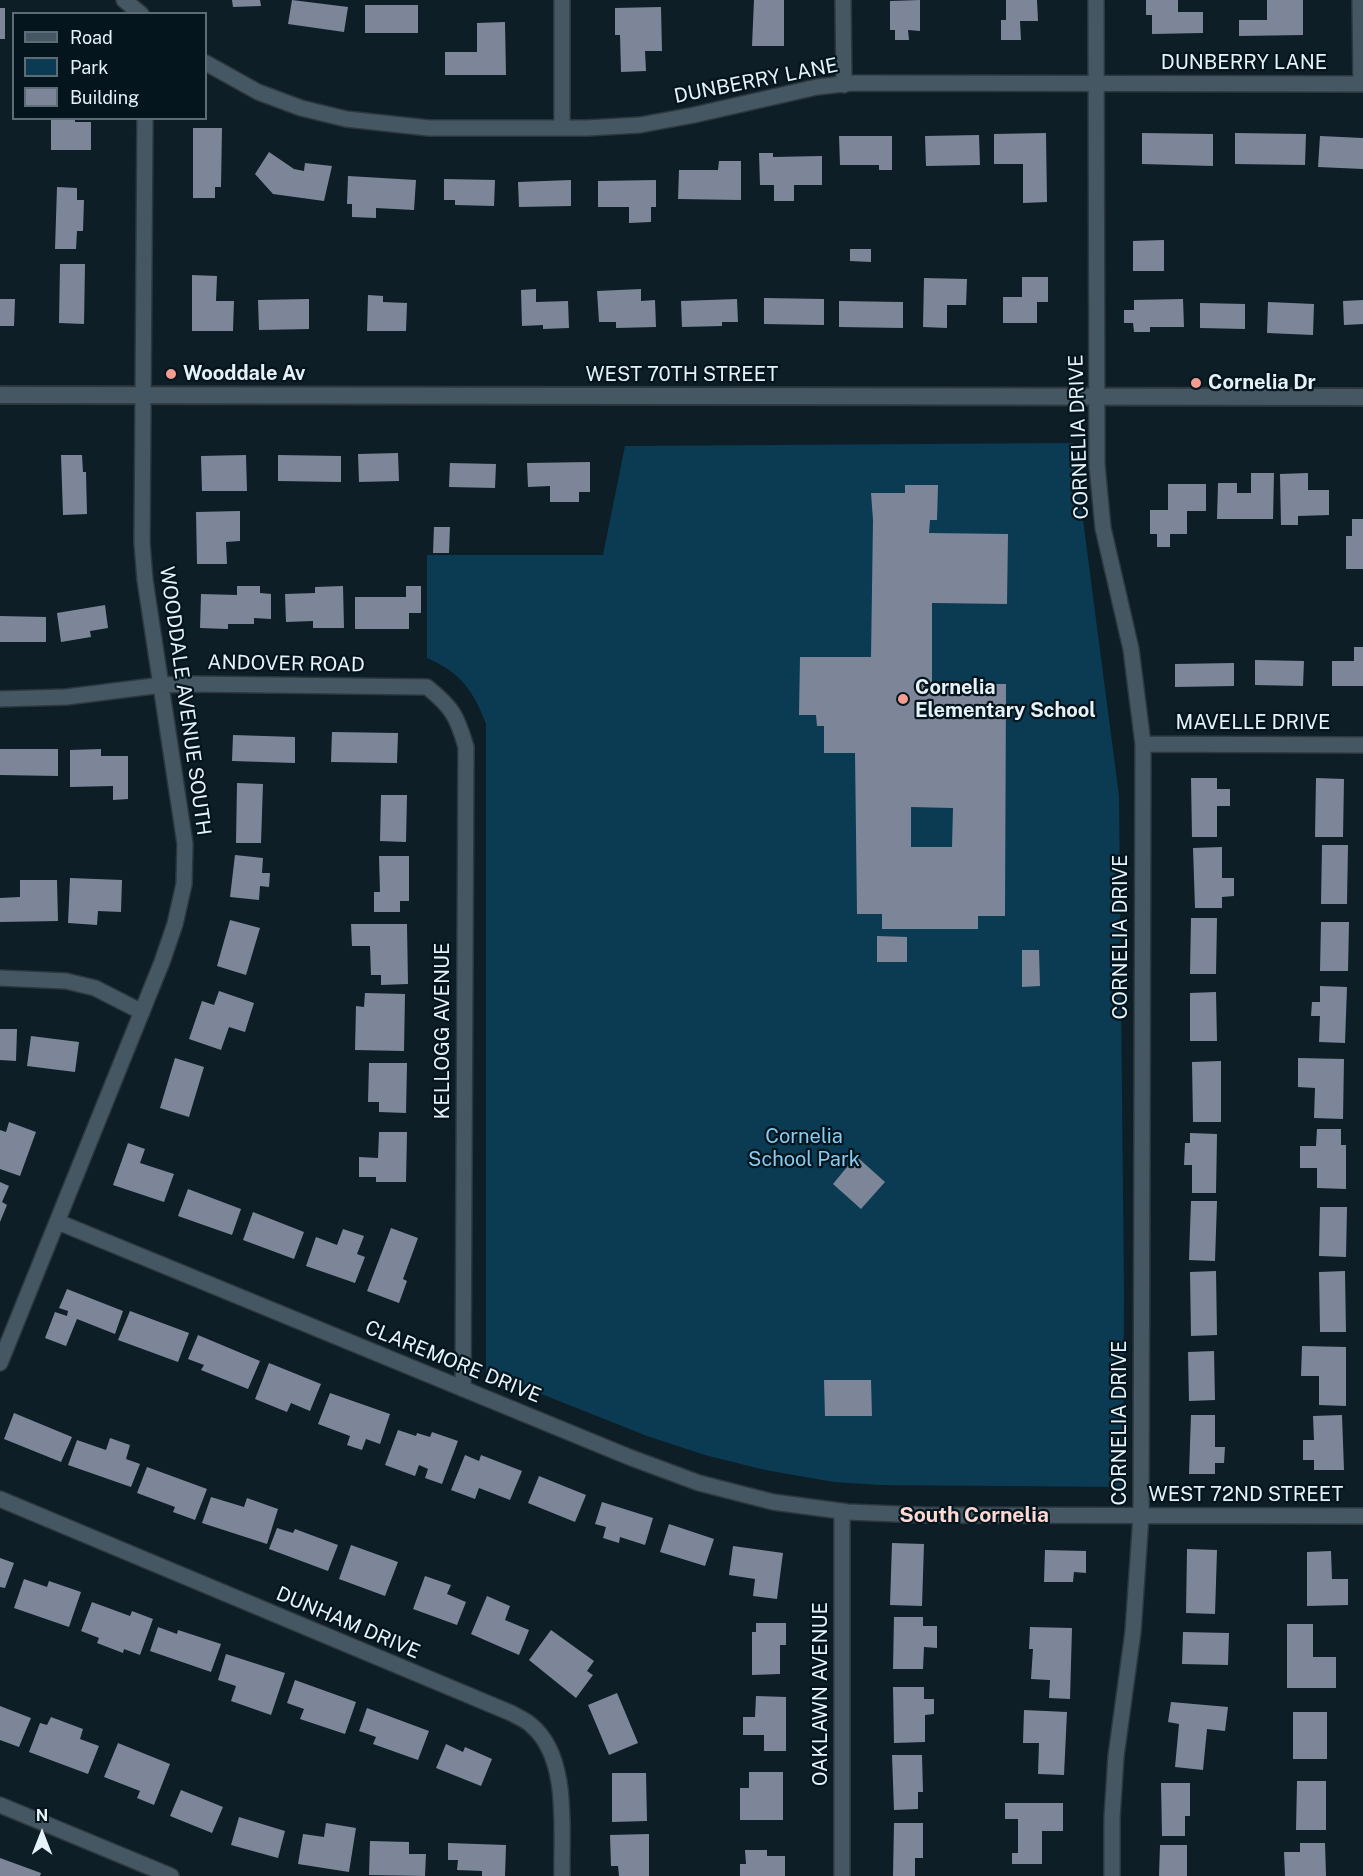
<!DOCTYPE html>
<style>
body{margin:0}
#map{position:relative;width:1363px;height:1876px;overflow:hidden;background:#0d1e27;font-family:"Public Sans",sans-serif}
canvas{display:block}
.legend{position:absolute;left:12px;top:12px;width:195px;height:108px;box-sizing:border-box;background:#04151e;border:2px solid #5e6d75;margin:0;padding:8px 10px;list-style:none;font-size:18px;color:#e6f1f8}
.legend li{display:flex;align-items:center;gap:12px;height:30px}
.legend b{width:30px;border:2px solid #5e6d75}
.north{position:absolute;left:12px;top:1804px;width:60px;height:60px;-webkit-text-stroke:4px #04151e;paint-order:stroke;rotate:0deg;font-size:16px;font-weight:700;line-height:24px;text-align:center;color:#e6f1f8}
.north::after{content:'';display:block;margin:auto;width:21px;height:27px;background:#e6f1f8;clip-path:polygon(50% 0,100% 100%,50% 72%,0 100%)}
</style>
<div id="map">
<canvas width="1363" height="1876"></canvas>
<ul class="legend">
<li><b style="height:8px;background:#445762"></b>Road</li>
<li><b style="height:16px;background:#0a3b52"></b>Park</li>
<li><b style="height:16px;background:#7d8698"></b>Building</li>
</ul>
<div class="north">N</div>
</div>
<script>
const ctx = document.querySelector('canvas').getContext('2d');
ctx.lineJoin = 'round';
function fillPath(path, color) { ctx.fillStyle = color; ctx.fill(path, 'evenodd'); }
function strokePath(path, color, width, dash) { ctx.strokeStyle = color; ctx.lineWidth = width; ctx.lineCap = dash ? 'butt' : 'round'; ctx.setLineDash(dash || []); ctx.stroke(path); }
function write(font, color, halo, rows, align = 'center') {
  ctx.font = font + ' "Public Sans",sans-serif'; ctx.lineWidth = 4.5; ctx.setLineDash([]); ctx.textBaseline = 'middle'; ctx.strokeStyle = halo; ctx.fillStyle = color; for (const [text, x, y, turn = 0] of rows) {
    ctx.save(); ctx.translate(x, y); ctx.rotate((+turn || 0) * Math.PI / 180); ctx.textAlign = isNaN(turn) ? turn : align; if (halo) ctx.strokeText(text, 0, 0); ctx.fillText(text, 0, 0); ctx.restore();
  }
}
fillPath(new Path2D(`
 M1073,443L1119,796L1124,1293L1123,1487L880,1485L834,1482L765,1470L705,1455L647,1436L486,1372V724C473,690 461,673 427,658V555H603L625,446Z`), '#0a3b52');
fillPath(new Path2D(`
 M232,0H260L261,6L233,7Z
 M292,0L348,7L344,32L288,24Z
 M754,0H784V46H752Z
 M920,0V31L908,30L909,40H895V30H890V1Z
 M1006,0H1037L1038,21H1020L1021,40H1001V20H1006Z
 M1146,0H1178V12H1203V33L1152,34V15H1146Z
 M1267,0H1303V35L1239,36V20H1267Z
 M365,5H418V33H365Z
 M661,7L662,51H645L646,71L621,72L620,35H615V8Z
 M0,8H5V39H0Z
 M505,22L506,75H445V52H477V23Z
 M51,118H75V122H91V150H51Z
 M193,128H222L221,187H215V198H193Z
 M1046,133L1047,202L1023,203V164H994V134Z
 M1142,133L1213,134V166L1142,164Z
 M1235,133L1306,134L1305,165L1235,164Z
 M979,135L980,165L926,166L925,136Z
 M839,136H892V170H879V165H840Z
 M1320,136L1363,138V169L1318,167Z
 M269,152L294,169L304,171L305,163L332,166L324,201L273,194L255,174Z
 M759,153H773V157L822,156V185H794V201H774V185H760Z
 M719,161H741V200L678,199L679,170H718Z
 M348,176L416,180L414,210L376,208V218L352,217V204H347Z
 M444,179L495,180L494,206L455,205V200H444Z
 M571,180V206L519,207L518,182Z
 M656,180V207H651V222L629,223V207H598V181Z
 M57,187L77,188V200H84L83,231H77L76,249H55Z
 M1164,240V271H1133V241Z
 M850,249H871V262L850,261Z
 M60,264H85L84,324L59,323Z
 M192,275L217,276L216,301H234L233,331H192Z
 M1022,277H1048V302H1037V323H1003V297H1022Z
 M924,278L967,279L966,305H947V328L923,327Z
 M536,289V302L568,301L569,328L543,329V325L522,326L521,290Z
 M641,289V301L655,300L656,327L616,328V322H599L597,291Z
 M368,295L383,296V302L407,303L406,331H367Z
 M764,298L824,299V325L764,324Z
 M0,299H15L14,326H0Z
 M309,299V329L259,330L258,300Z
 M737,299L738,322H722V326L682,327L681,301Z
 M1183,299L1184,327H1150V332H1134L1133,323H1124V310H1134V300Z
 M1363,300V324L1344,325L1343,301Z
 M839,301L903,302V328L839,327Z
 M1268,302L1314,304L1313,335L1267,333Z
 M1200,303L1245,304V329L1200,328Z
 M398,453L399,481L359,482L358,454Z
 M61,455H82L83,472H86L87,514L63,515Z
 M246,455L247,491H202L201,456Z
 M278,455L341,456V482L278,481Z
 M590,462V492H579V502H550V486L528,487L527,463Z
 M450,463L496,464L495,488L449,487Z
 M1251,473H1274L1273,519H1217L1218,483H1237V493H1251Z
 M1308,473V490H1329V515L1298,516V525H1281L1280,474Z
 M1168,484H1206V511H1187V534H1170V547H1157V534H1150V510H1168Z
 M905,485H938L937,520H930L929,533L1008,534L1007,604L932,603V684H1006L1005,916H978V929H882V914H857L855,753H824V726H817L816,715H799L800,657H871L873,520L871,493H905ZM911,807L953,808L952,847H911Z
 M240,511V541L226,542L227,564H197L196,512Z
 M1352,519H1363V569H1346V536H1352Z
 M434,527H450L449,553H433Z
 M237,586H260V593L271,594V619L254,618V624H228V629L200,628L201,594L237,595Z
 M343,586L344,628H313V621L286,622L285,594L315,593V587Z
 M406,586H421V613H409V629H355V597H406Z
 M105,605L108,628L90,631L91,637L61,642L57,613Z
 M0,616L46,617V642H0Z
 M1354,647H1363V686H1332V661H1354Z
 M1255,660L1304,661L1303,686L1255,685Z
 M1234,663V686L1175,687V664Z
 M332,732L398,733L397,763L331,762Z
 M233,735L295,737V763L232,761Z
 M0,749H58V776L0,775Z
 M101,749V756H128V799L113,800V786L70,787V750Z
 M1191,778H1217V789H1230V806H1217V837H1192Z
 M1316,778L1344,779L1343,837H1315Z
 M237,783L263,784L261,843H236Z
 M381,795H407L406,842L380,841Z
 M1322,845H1348L1347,904H1321Z
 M1222,847V878H1234V896L1222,897V908H1195L1193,848Z
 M235,855L263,858L262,873H270L269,887L260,886L259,900L230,897Z
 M379,856H409V901H400V912H374V892H380Z
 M70,878L122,880L121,912L98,911L97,925L68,923Z
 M20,880H57L58,921L0,922V898L20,897Z
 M1191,918H1217L1216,974H1190Z
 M230,920L260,928L246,975L217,966Z
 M1321,922H1349L1348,971H1320Z
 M351,924H407L408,984L381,985V975H371L370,946H352Z
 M877,936L907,937V962H877Z
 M1022,950H1039L1040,986L1022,987Z
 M1320,986L1347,987L1345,1043L1319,1042L1320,1016H1311L1312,1002H1320Z
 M219,991L254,1003L245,1032L229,1027L221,1050L189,1039L202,1001L214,1005Z
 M1216,992L1217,1041H1190V993Z
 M365,993L405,994L404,1051L355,1050L356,1006L364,1007Z
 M0,1029H17L16,1061L0,1060Z
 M31,1036L79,1042L75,1072L27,1066Z
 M175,1058L204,1067L189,1117L160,1108Z
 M1298,1058L1344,1059L1343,1119L1314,1118L1315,1088L1298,1087Z
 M1221,1061V1122H1193L1192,1062Z
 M369,1063H407L406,1113L379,1112V1102H368Z
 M9,1122L36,1132L20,1176L0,1169V1130L6,1132Z
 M1317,1129H1341V1145H1346V1189L1317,1188V1168H1300V1146H1316Z
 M379,1132H407L406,1182H376V1177H359V1157L378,1158Z
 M1190,1133L1217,1134L1216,1193H1192V1165H1184L1185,1143H1190Z
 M128,1143L145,1149L140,1163L174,1174L164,1202L113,1185Z
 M856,1156L885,1182L861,1209L833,1184Z
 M0,1182L9,1186L2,1202L7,1205L0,1222Z
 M188,1189L241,1209L232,1235L178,1216Z
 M1191,1201H1217L1215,1261L1189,1260Z
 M1320,1207H1347L1346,1257L1319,1256Z
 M253,1212L304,1232L294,1259L243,1240Z
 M391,1228L418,1238L403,1279L407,1281L399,1303L367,1291Z
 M343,1229L364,1236L357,1254L365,1257L355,1283L306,1266L316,1237L337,1245Z
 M1216,1271L1217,1335L1191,1336L1190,1272Z
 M1345,1271L1346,1332H1320L1319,1272Z
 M67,1289L123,1311L115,1334L77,1319L66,1346L45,1338L55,1312L67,1316L68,1311L59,1308Z
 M130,1311L189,1333L178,1362L118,1340Z
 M198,1335L260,1361L248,1389L201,1370L204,1365L188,1359Z
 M1302,1346L1346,1347V1406L1319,1405V1376H1301Z
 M1214,1351L1215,1400L1189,1401L1188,1352Z
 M269,1363L321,1384L310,1411L291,1403L287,1412L255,1399Z
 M824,1380H871L872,1416H825Z
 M330,1393L390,1414L380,1444L366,1439L362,1450L347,1445L350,1436L318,1424Z
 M14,1413L72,1437L61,1462L4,1439Z
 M1191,1415H1215V1447H1225L1224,1463H1215V1474H1189Z
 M1342,1415L1344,1470H1314V1460H1303V1440H1314L1313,1416Z
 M398,1430L416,1436L417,1433L430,1437L432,1432L458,1441L442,1484L425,1478L428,1469L419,1465L415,1476L385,1465Z
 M110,1438L130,1445L126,1459L140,1464L131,1487L68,1465L77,1440L106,1450Z
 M465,1455L479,1461L481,1455L522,1471L510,1500L479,1488L475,1499L451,1490Z
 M147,1467L207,1489L195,1520L173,1512L175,1507L137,1493Z
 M539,1476L586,1495L575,1522L528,1503Z
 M211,1497L244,1507L247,1498L278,1509L267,1544L202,1523Z
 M602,1502L653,1518L645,1545L620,1537L619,1543L603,1538L606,1527L595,1524Z
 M669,1524L714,1539L705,1566L660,1552Z
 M277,1528L293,1533L295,1529L338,1545L328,1571L269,1549Z
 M892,1543L924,1544L922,1606L890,1605Z
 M351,1545L398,1562L385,1596L339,1579Z
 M733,1546L783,1553L777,1599L753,1596L755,1579L729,1575Z
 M1187,1549L1217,1550L1215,1614L1186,1613Z
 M1045,1550L1086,1551V1573L1074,1572L1073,1582H1044Z
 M1331,1551L1332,1579H1348V1605L1307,1606V1552Z
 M0,1558L14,1563L5,1588L0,1587Z
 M425,1576L451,1585L447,1594L466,1602L457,1625L413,1609Z
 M24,1579L47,1587L49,1581L81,1592L69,1627L14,1608Z
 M487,1596L510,1606L505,1620L529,1630L519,1655L471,1634Z
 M92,1602L130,1616L132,1611L153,1619L140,1655L124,1649L123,1653L97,1643L99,1638L81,1631Z
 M894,1617H923V1626H937V1648L924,1647L923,1669H893Z
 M756,1623H786V1645H780V1674L752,1675V1632H756Z
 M1287,1624H1313V1657H1336V1688H1287Z
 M158,1627L177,1634L178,1630L221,1644L211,1672L150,1651Z
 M1030,1627L1072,1628L1070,1699L1049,1698L1050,1680L1031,1679L1033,1649H1029Z
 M551,1630L594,1661L587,1671L593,1675L576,1698L529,1660Z
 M1183,1632L1229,1633L1228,1665L1182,1664Z
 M226,1654L285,1673L271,1715L231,1701L236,1686L218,1680Z
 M295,1680L356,1702L345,1734L300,1719L304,1709L287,1703Z
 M893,1687H924V1699H934V1714L925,1715V1742L894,1743Z
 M617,1693L638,1743L609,1755L588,1705Z
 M756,1696L786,1697V1751H764V1735H743V1717H755Z
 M1171,1702L1228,1707L1225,1731L1207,1729L1203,1770L1175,1767L1179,1724L1168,1722Z
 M0,1706L31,1718L19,1747L0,1740Z
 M367,1708L429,1731L418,1760L373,1744L376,1737L359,1731Z
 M1024,1710L1067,1712L1064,1775L1038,1774L1039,1743H1023Z
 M1293,1712H1327V1759H1293Z
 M51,1717L83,1729L80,1739L99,1746L88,1774L29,1752L40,1723L47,1725Z
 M118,1743L170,1764L154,1805L137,1798L140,1791L104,1777Z
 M446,1744L463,1752L465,1747L492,1759L481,1786L436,1768Z
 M892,1755H922L923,1792H918V1809L894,1810Z
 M749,1772H783V1820H740V1788H749Z
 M612,1773H646L647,1821L612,1822Z
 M1297,1781H1326V1830H1296Z
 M1161,1783H1190V1816H1185V1836H1162Z
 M181,1790L223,1807L212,1833L170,1816Z
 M1005,1803H1063V1831H1042V1864H1012V1853H1018V1819H1005Z
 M239,1817L285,1831L278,1858L231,1845Z
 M326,1823L356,1828L349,1872L298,1864L303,1834L324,1837Z
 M894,1823H923V1858H915V1876H893Z
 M649,1834V1876H619L618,1866H611L610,1835Z
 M370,1841L409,1842V1854H426L425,1876L369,1875Z
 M448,1843L506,1845L505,1876H482V1871L457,1870L458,1860H448Z
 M1300,1843H1325L1326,1876H1285L1284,1852H1300Z
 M1160,1845H1187V1876H1159Z
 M745,1850H767V1856H785V1876H740V1864H746Z
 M0,1858L41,1873L40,1876H0Z`), '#7d8698');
const minor = new Path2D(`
 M124,0L141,14
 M562,0V128
 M843,0L844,85
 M1096,0L1097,465L1103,528L1131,649L1143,744L1141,1516L1133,1632L1116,1756L1112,1818V1876
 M1360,0L1361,83
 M206,63L258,92L301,108L346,119L429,128H587L640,125L694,115L817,87L852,83L1363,84
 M0,699L66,697L162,685L192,684L427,687C452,707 457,716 466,747L463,1389
 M1143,744L1363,745
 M0,978L66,981L95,988L142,1012
 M58,1222L629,1457L699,1483L773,1502L848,1512L923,1515L1363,1516
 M0,1363L162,962L175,924L184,884L185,844L145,580L142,543L145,118
 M0,1499L511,1713C518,1717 526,1720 531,1725C570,1757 561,1830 562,1876
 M842,1511V1876
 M0,1805L171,1876`);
const tertiary = new Path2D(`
 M0,395L1363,397`);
strokePath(minor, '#2e373e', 18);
strokePath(tertiary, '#2e373e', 20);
strokePath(minor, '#445762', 15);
strokePath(tertiary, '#445762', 16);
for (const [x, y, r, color] of [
 [171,374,6,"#f59c91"],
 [1196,383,6,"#f59c91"],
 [903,699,6,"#f59c91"]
]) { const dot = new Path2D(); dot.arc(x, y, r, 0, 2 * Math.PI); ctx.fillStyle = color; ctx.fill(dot); strokePath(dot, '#04151e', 2); }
write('20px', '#e6f1f8', '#04151e', [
 ["DUNBERRY LANE",1244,63],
 ["DUNBERRY LANE",756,81,-11],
 ["WEST 70TH STREET",682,375],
 ["CORNELIA DRIVE",1079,437,-92],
 ["ANDOVER ROAD",286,664,1],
 ["WOODDALE AVENUE SOUTH",185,701,82],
 ["MAVELLE DRIVE",1253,723],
 ["CORNELIA DRIVE",1121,937,-90],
 ["KELLOGG AVENUE",443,1031,-90],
 ["CLAREMORE DRIVE",453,1362,22],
 ["CORNELIA DRIVE",1120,1423,-90],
 ["WEST 72ND STREET",1246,1495],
 ["DUNHAM DRIVE",348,1623,23],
 ["OAKLAWN AVENUE",821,1694,-90]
]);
write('bold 20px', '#e6f1f8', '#04151e', [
 ["Wooddale Av",183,374],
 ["Cornelia Dr",1208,383],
 ["Cornelia",915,688],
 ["Elementary School",915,711]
], 'left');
write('20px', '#89ccf1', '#04151e', [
 ["Cornelia",804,1137],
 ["School Park",804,1160]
]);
write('bold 21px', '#fcd9d4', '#04151e', [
 ["South Cornelia",974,1516]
]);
</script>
